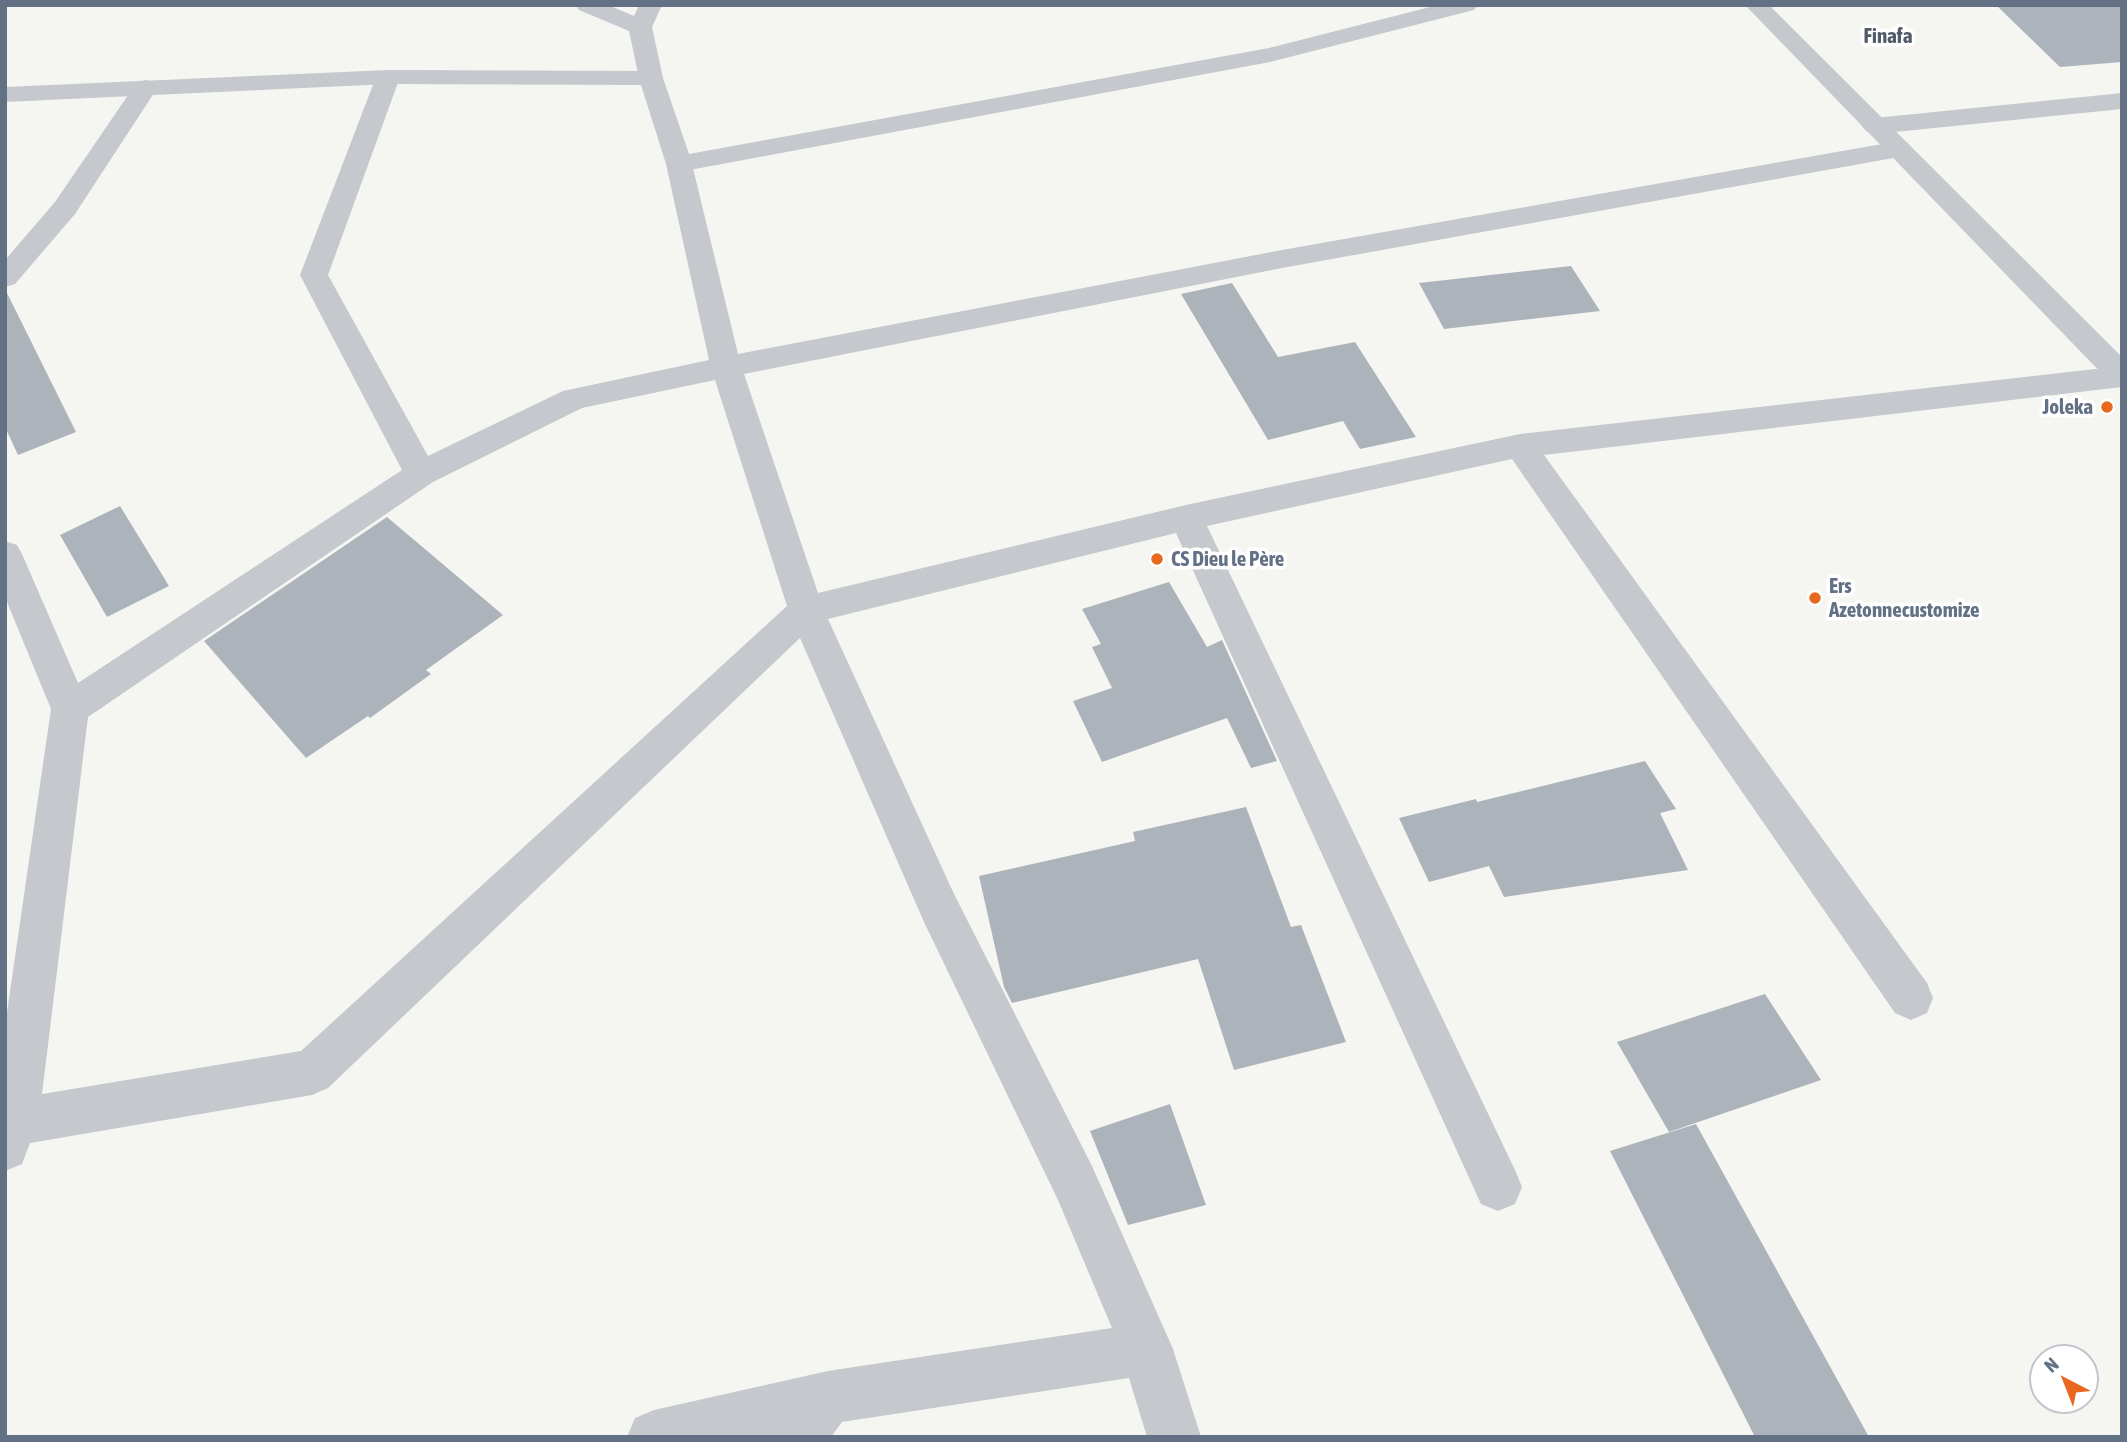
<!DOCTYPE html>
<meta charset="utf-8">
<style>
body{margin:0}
#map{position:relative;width:2127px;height:1442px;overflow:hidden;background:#f5f6f2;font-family:"Asap Condensed",sans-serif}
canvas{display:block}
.frame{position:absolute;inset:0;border:7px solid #637184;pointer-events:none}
.north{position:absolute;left:2029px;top:1344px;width:70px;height:70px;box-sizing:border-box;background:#fff;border:2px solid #c1c6ce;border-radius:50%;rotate:318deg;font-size:19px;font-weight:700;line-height:28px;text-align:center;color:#637184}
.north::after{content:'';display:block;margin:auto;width:24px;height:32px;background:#e8681f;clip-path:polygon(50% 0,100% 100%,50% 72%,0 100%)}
</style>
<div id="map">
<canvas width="2127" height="1442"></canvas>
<div class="frame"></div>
<div class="north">N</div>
</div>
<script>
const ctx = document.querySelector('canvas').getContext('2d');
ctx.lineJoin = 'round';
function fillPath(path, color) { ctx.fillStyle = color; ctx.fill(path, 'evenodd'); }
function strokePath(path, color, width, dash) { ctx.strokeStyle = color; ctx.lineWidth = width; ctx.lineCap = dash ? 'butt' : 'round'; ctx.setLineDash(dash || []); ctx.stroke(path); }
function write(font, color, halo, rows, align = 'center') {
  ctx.font = font + ' "Asap Condensed",sans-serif'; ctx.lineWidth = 7; ctx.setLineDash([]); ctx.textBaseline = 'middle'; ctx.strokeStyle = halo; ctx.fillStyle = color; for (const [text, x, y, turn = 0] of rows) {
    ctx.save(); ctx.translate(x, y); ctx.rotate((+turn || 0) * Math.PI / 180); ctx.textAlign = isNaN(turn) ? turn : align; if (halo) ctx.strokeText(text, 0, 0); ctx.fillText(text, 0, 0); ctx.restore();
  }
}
fillPath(new Path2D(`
 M1996,5H2122V62L2060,67Z
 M1571,266L1600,311L1444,329L1419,283Z
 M1232,283L1278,357L1355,342L1416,437L1360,449L1343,421L1268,440L1181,294Z
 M5,289L76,432L18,455L5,427Z
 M120,506L169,586L107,617L60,535Z
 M387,517L503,615L426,670L431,674L370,718L368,716L306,758L204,641Z
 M1169,582L1207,647L1222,640L1277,761L1251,768L1227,718L1102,762L1073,701L1112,688L1092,647L1101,644L1082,609Z
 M1645,761L1676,809L1660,813L1688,870L1504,897L1489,866L1429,882L1399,818L1476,799L1477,802Z
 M1246,807L1291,927L1301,925L1346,1042L1234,1070L1198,959L1012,1003L1004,987L979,876L1135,841L1133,832Z
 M1765,994L1821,1080L1669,1132L1617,1042Z
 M1170,1104L1206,1205L1128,1225L1090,1131Z
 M1696,1124L1869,1437H1755L1610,1151Z`), '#adb3ba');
fillPath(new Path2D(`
 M576,5H608L634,16L639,5H662L652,27L663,78L660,83L651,85L642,83L639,78L629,31L579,10Z
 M388,70L397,72L400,77L328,275L428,456L563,391L709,360L666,164L670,158L679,156L688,158L692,164L738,354L1282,250L1899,141L1908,143L1912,149L1908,155L1899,157L1282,268L744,374L818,593L1186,505L1520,434L2122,366V387L1544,455L1927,983L1933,998L1927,1013L1911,1020L1895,1013L1512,459L1207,526L1515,1170L1522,1187L1515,1204L1498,1211L1481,1204L1176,533L828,619L954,894L1092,1166L1173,1349L1201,1437H1147L1129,1378L842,1422L831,1437H627L635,1418L654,1410L828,1371L1112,1328L1058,1200L924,922L800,638L328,1088L312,1095L30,1143L22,1164L5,1171V1026L51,709L5,597V541L17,545L22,554L78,683L402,470L300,275L376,77L379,72ZM715,380L787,606L301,1051L42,1094L88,717L433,482L582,408Z
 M146,80L155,82L158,87L75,214L15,284L5,287V260L55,202L137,82Z
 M2122,93V109L1875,134L1866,131L1862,126L1866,121L1875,118Z`), '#c5c8cc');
fillPath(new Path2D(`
 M1438,5H1477L1474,10L1270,62L679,172L670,170L666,164L641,85L388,84L5,102V87L388,70L651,71L660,73L663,78L689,154L1269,48Z
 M1745,5H1769L2122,357V386L2111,383Z`), '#c5c8cc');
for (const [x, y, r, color] of [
 [2107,407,7,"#e8681f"],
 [1157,559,7,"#e8681f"],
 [1815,598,7,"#e8681f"]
]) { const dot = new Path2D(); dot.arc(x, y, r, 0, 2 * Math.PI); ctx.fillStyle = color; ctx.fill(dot); strokePath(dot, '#fff', 2.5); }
write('bold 21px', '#525b68', '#fff', [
 ["Finafa",1888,36]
]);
write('bold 21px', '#637184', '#fff', [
 ["Joleka",2093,407,"right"],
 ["CS Dieu le Père",1171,559],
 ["Ers",1829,586],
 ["Azetonnecustomize",1829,610]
], 'left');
</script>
